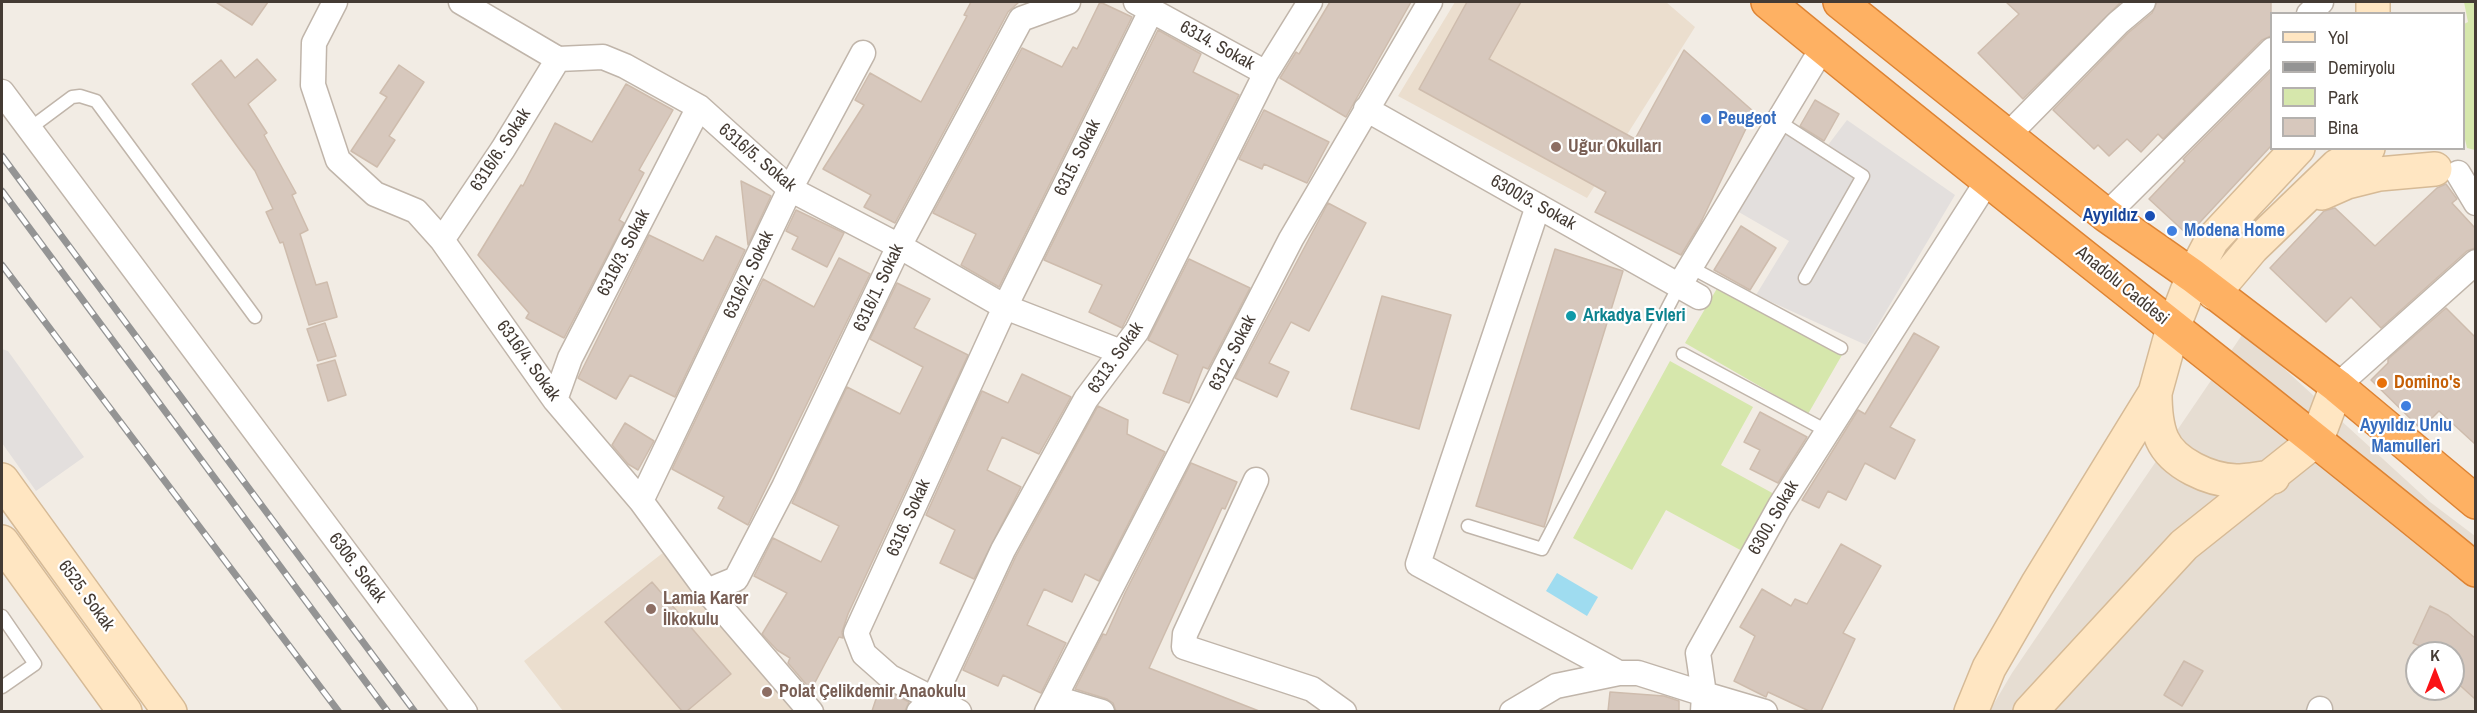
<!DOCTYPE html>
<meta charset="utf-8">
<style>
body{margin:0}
#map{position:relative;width:2477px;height:713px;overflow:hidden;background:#f2ece4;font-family:"Archivo Narrow",sans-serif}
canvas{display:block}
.frame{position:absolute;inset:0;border:3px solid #443b34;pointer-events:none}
.legend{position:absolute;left:2270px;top:12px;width:195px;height:138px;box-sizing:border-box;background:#fff;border:2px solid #b4b1ae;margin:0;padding:8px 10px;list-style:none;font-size:18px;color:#443b34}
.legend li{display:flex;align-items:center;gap:12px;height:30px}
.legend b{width:30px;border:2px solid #b4b1ae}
.north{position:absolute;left:2405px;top:641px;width:60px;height:60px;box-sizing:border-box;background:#fff;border:2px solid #b4b1ae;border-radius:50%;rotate:0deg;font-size:16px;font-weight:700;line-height:24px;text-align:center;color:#443b34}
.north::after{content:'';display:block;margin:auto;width:21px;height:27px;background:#fa1316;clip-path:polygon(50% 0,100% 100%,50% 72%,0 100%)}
</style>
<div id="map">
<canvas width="2477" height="713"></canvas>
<div class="frame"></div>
<ul class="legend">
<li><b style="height:8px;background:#ffe6c2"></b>Yol</li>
<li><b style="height:8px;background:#949494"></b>Demiryolu</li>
<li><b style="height:16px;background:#d6e7ac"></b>Park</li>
<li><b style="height:16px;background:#d7c8bd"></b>Bina</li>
</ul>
<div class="north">K</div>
</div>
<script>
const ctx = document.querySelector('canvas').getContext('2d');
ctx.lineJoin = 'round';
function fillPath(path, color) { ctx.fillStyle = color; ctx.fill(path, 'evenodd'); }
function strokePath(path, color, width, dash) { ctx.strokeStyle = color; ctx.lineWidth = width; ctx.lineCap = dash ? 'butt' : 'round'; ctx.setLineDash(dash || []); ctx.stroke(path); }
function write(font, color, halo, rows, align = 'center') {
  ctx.font = font + ' "Archivo Narrow",sans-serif'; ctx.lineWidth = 4.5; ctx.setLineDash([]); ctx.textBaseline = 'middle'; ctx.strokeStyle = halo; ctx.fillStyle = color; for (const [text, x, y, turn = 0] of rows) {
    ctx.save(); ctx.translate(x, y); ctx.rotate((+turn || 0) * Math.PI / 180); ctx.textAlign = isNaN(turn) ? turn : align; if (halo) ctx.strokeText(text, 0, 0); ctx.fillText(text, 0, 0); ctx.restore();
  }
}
fillPath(new Path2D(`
 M2244,332L2430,502L2475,536V711L1989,712L2012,673ZM2417,653H2453V689H2417Z`), '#e6ddd2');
fillPath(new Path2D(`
 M1455,2H1666L1695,27L1587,198L1398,96Z
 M664,552L802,711H563L524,661Z`), '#ebdece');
fillPath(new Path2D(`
 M2464,2H2475V150L2467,148L2464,135V24L2468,22Z
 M1719,285L1842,355L1808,414L1685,343Z
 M1670,361L1753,407L1721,465L1776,495L1744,552L1666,510L1632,570L1573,538Z`), '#d6e7ac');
fillPath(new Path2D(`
 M1847,120L1955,195L1866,345L1756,295L1789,241L1737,211L1784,130L1825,149Z
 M2,349L8,351L84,457L36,491L2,443Z`), '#e3dfdd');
fillPath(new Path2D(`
 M1557,573L1598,597L1587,616L1546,591Z`), '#9fdcf0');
const building = new Path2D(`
 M216,2H268L252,25Z
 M971,2H1019L1008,12L895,223L864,207L871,195L823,169L864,105L855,100L870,73L921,102L967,16L964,15Z
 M1100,2L1132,17L999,287L961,265L976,234L933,213L1022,48L1062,67L1073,47L1077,49Z
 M1330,2H1411L1346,117L1280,78L1296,52L1299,54Z
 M1467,2H1521L1489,59L1635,139L1684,50L1754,112L1700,224L1681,255L1595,212L1606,192L1419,89Z
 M2006,2H2121L2023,99L1978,53L2019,14Z
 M2157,2H2271V36L2262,40L2163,139L2158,134L2141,152L2127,139L2109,156L2098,145L2094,149L2053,110L2128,33L2152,13Z
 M1158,30L1201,54L1193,72L1239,95L1122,328L1089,312L1102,285L1044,260Z
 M257,59L276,80L248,104L267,133L264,135L296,193L292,195L308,230L300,234L316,285L327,282L337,317L309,325L283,242L280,243L266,212L273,209L255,171L192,84L221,60L235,78Z
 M399,65L424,82L389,136L395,140L377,167L351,151L387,97L380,93Z
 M2271,71V146L2188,235L2149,199L2185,161L2183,159Z
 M626,84L673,110L639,170L644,173L619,220L624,223L564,338L526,318L529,313L478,255L521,185L523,186L555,123L592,142Z
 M1815,100L1839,114L1824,141L1800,126Z
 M1264,110L1329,142L1307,183L1264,164L1262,169L1239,159Z
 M741,181L771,196L748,245Z
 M2446,184L2457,199L2452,203L2475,228V248L2467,251L2381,328L2351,297L2326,322L2270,268L2324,211L2335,208L2375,246L2437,188Z
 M1328,203L1366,223L1309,331L1291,322L1269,363L1289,372L1277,397L1235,378Z
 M796,210L844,233L827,267L792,249L798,237L786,231Z
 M1741,226L1776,248L1750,290L1714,270Z
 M649,235L703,261L716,236L745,250L675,397L630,375L616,399L578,378Z
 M1555,249L1623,271L1544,527L1476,506Z
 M839,258L870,274L748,525L718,508L724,497L672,469L763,279L814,307Z
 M1189,259L1250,288L1208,369L1203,367L1189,403L1163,393L1178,355L1148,340Z
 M897,283L930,299L914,328L968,355L848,614L842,632L843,638L839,637L811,690L788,663L790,658L777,650L762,634L787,593L754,576L773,538L821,562L839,526L792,503L847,387L900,414L923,367L870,339Z
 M1382,296L1451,315L1419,429L1351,409Z
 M2446,308L2475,337V444L2439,411L2421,429L2371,380L2388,363V359Z
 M325,323L336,356L318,361L307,329Z
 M1914,333L1939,347L1890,427L1915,440L1895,479L1865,463L1846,500L1828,491L1819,508L1802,500L1858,410L1865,414Z
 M335,360L346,395L328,401L317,365Z
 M1022,374L1071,397L1039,454L1002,437L987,470L1021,487L974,579L940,563L955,530L926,515L982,391L1008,403Z
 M1098,406L1128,420L1127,434L1165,452L1099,581L1085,574L1072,602L1044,589L1027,625L1066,643L1041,693L1003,675L998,686L963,670L1016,556Z
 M1760,412L1807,437L1778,483L1750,469L1760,450L1744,442Z
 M625,423L654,441L638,470L628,464L612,445Z
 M1191,463L1237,482L1225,509L1222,508L1149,668L1259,711H1116L1113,703L1107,699L1075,689L1103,634L1106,635L1125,593Z
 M1841,544L1881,566L1843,633L1855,639L1821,711H1809L1768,692L1766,697L1734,681L1755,636L1740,627L1762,589L1791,606L1795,599L1807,604Z
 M652,582L731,674L687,711H682L605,622Z
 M2430,606L2448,615L2475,638V699L2453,679V653H2436L2413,643Z
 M2184,661L2203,671L2182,706L2164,695Z
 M880,687L909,702L905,711H872Z
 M1610,692L1664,696L1679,701V711H1608Z`);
fillPath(building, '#d7c8bd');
strokePath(building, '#cebcad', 1.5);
const lane = new Path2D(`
 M1778,121L1863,176L1805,278
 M29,129L72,97L80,96L96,101L255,317
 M1690,267L1841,348
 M1683,354L1827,431
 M1468,526L1542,549L1679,286
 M2,616L35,664L2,687`);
const street = new Path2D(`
 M335,2L314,43L313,85L338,160L375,194L416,211L442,240L555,400L641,501L707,591L811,712
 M461,2L558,59L603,57L625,66L699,107L790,189L899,246L1005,307L1121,352
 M1136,2L1266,73
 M2309,14L2321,2
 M2,92L465,712
 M1366,109L1699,297
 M2008,135L2118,23L2143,2
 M2458,173L2476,203
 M1538,206L1418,564L1619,673
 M2106,215L2272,50
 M442,240L503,149L558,59
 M1679,286L1823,47
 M2337,386L2476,262
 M555,400L570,358L699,107
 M1256,480L1185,634L1184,647L1312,689L1344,712
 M641,501L790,189L863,53
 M707,591L736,579L784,487L899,246L1021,19L1068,2
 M1055,698L1102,712
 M919,712L934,698L1003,550L1086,399L1137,331L1266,73L1310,2
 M959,712L890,677L864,654L856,633L1005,307L1152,9
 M1047,712L1291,239L1430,2
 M1512,712L1556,686L1619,673H1638L1704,694L1698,653L1780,506L1988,180
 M1703,712L1704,694L1765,712
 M2319,712L2320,709`);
const secondary = new Path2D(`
 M2373,2V14
 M2322,193L2347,182L2379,174L2435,169
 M2214,293L2252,248L2337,166L2368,148
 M2155,393C2155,409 2156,425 2162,439C2173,464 2210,480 2236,481C2248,481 2261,478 2273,477
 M2,480L170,712
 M2,542L125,712
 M1971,712L1989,668L2037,585L2155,393L2173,328L2193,276L2212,240L2298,148
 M2030,712L2184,545L2317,439L2337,386`);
const highway = new Path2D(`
 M1768,2C2001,195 2242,378 2476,570
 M1840,2L2106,215L2193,276L2337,386L2476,502`);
strokePath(lane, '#c0b5aa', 15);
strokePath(street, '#c0b5aa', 27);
strokePath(secondary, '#d6ba96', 36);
strokePath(highway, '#dd8333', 36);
strokePath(lane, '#fff', 12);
strokePath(street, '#fff', 24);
strokePath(secondary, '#ffe6c2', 33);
strokePath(highway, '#feb163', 33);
const rail = new Path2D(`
 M2,156L415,712
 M2,191L388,712
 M2,265L339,712`);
strokePath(rail, '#949494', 7);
strokePath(rail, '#fff', 4.5, [14]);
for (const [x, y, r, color] of [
 [1706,119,6,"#3f7fe0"],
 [1556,147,6,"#8d6e63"],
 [2150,216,6,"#1a4fb4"],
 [2172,231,6,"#3f7fe0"],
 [1571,316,6,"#0f9aa8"],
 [2382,383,6,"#e8710a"],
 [2406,406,6,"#3f7fe0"],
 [651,609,6,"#8d6e63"],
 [767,692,6,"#8d6e63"]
]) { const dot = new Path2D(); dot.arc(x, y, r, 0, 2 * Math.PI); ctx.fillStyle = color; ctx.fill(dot); strokePath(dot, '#fff', 2); }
write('18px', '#443b34', '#fff', [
 ["6314. Sokak",1217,46,29],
 ["6316/6. Sokak",501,150,-57],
 ["6316/5. Sokak",757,158,40],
 ["6315. Sokak",1078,158,-64],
 ["6300/3. Sokak",1533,203,29],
 ["6316/3. Sokak",624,253,-63],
 ["6316/2. Sokak",749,275,-65],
 ["Anadolu Caddesi",2122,286,39],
 ["6316/1. Sokak",879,288,-65],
 ["6312. Sokak",1233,353,-63],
 ["6313. Sokak",1116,358,-55],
 ["6316/4. Sokak",528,361,54],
 ["6316. Sokak",909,518,-66],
 ["6300. Sokak",1774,518,-60],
 ["6306. Sokak",357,568,53],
 ["6525. Sokak",86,596,54]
]);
write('bold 18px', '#366cbe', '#fff', [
 ["Peugeot",1718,119],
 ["Modena Home",2184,231],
 ["Ayyıldız Unlu",2406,426,"center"],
 ["Mamulleri",2406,447,"center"]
], 'left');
write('bold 18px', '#785e54', '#fff', [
 ["Uğur Okulları",1568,147],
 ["Lamia Karer",663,599],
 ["İlkokulu",663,620],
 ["Polat Çelikdemir Anaokulu",779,692]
], 'left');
write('bold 18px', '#164399', '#fff', [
 ["Ayyıldız",2138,216]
], 'right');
write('bold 18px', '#0d838f', '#fff', [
 ["Arkadya Evleri",1583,316]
], 'left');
write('bold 18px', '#c56008', '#fff', [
 ["Domino's",2394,383]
], 'left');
</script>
